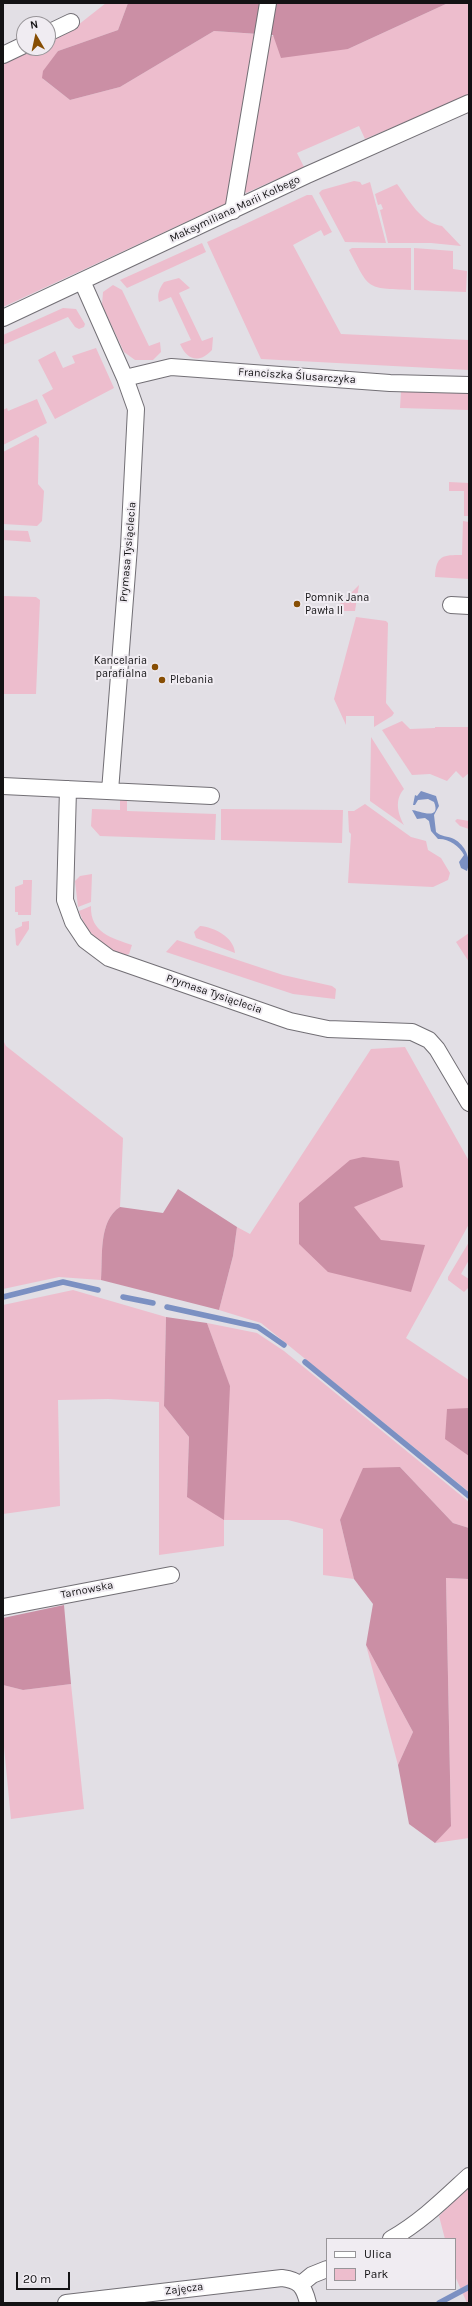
<!DOCTYPE html>
<meta charset="utf-8">
<style>
body{margin:0}
#map{position:relative;width:472px;height:2306px;overflow:hidden;background:#e2dfe5;font-family:Karla,sans-serif}
canvas{display:block}
.frame{position:absolute;inset:0;border:4px solid #131214;pointer-events:none}
.legend{position:absolute;left:326px;top:2238px;width:130px;height:52px;box-sizing:border-box;background:#f0ecf2;border:1px solid #989599;margin:0;padding:5px 7px;list-style:none;font-size:12px;color:#131214}
.legend li{display:flex;align-items:center;gap:8px;height:20px}
.legend b{width:20px;border:1px solid #989599}
.north{position:absolute;left:16px;top:16px;width:40px;height:40px;box-sizing:border-box;background:#f0ecf2;border:1px solid #989599;border-radius:50%;rotate:351deg;font-size:11px;font-weight:700;line-height:16px;text-align:center;color:#131214}
.north::after{content:'';display:block;margin:auto;width:14px;height:18px;background:#874e04;clip-path:polygon(50% 0,100% 100%,50% 72%,0 100%)}
.scale{position:absolute;left:16px;top:2272px;width:54px;height:18px;box-sizing:border-box;border:2px solid #131214;border-top:0;padding-left:5px;font-size:12px;line-height:14px;white-space:nowrap;color:#131214;-webkit-text-stroke:3px #f0ecf2;paint-order:stroke}
</style>
<div id="map">
<canvas width="472" height="2306"></canvas>
<div class="frame"></div>
<ul class="legend">
<li><b style="height:5px;background:#fff"></b>Ulica</li>
<li><b style="height:11px;background:#edbdcd"></b>Park</li>
</ul>
<div class="north">N</div>
<div class="scale">20 m</div>
</div>
<script>
const ctx = document.querySelector('canvas').getContext('2d');
ctx.lineJoin = 'round';
function fillPath(path, color) { ctx.fillStyle = color; ctx.fill(path, 'evenodd'); }
function strokePath(path, color, width, dash) { ctx.strokeStyle = color; ctx.lineWidth = width; ctx.lineCap = dash ? 'butt' : 'round'; ctx.setLineDash(dash || []); ctx.stroke(path); }
function write(font, color, halo, rows, align = 'center') {
  ctx.font = font + ' Karla,sans-serif'; ctx.lineWidth = 4; ctx.setLineDash([]); ctx.textBaseline = 'middle'; ctx.strokeStyle = halo; ctx.fillStyle = color; for (const [text, x, y, turn = 0] of rows) {
    ctx.save(); ctx.translate(x, y); ctx.rotate((+turn || 0) * Math.PI / 180); ctx.textAlign = isNaN(turn) ? turn : align; if (halo) ctx.strokeText(text, 0, 0); ctx.fillText(text, 0, 0); ctx.restore();
  }
}
fillPath(new Path2D(`
 M106,3H128L118,30L58,51L43,79L70,100L120,87L214,31L257,34L229,202L3,307V63L34,48H48V41L78,25Z
 M448,3H469V95L365,139L359,126L297,153L304,167L246,193L242,186L267,35L348,49Z
 M354,181L360,182L362,185L370,182L386,243L345,242L319,193L322,190Z
 M397,184C409,200 421,223 442,226L461,246L431,243H388L380,210L383,209L381,204L378,205L375,194Z
 M307,195H312L332,232L324,236L321,230L293,245L341,334L469,340V370L261,359L207,242Z
 M202,243L206,252L127,288L120,280Z
 M352,248H411V290C365,288 370,290 349,250Z
 M414,248L453,251V269L467,271L466,292L414,290Z
 M179,278L190,288L179,293L202,341L213,337L212,350C199,364 187,360 180,344L191,340L171,297L159,302C157,294 159,289 164,282Z
 M113,285L122,290L149,346L160,342L161,352L153,360H135L124,352L102,305L103,292Z
 M63,308L76,309L85,324L84,327L79,329L75,327L68,317L3,345V335Z
 M96,348L114,388L55,419L42,395L53,389L38,360L55,351L63,368L75,363L72,356Z
 M401,391L469,393V410L400,408Z
 M37,399L47,423L3,445V410L7,408L8,411Z
 M36,435L39,438L38,484L44,491L42,521L37,526L3,524V452Z
 M449,482L469,483V516H464V491H449Z
 M463,521L469,522V579L435,577C436,555 443,555 462,555Z
 M3,530L28,531L31,542L3,540Z
 M359,585L355,611H343L338,606Z
 M3,596L36,597L40,600L36,694H3Z
 M356,617L386,621L388,623L386,703L394,713L392,716L374,727V716H346V725L334,699Z
 M402,721L410,729L435,728V727H469V773L463,778L456,771L447,781L430,774L412,775L382,730Z
 M371,737L404,789C394,800 398,814 404,825L370,801Z
 M120,799H127V811L216,814L215,840L100,836L91,826L92,809L120,810Z
 M365,804L411,837L426,841L428,850L441,858L450,873L448,880L433,887L348,883L351,834L349,832L348,811H354Z
 M221,809L343,810L342,843L221,840Z
 M457,819L469,821V829L460,826L455,821Z
 M92,874L91,902L78,907L75,881L80,876Z
 M23,880H32L31,915H18V912H15V887L23,884Z
 M91,906C90,933 112,938 132,945L129,954L123,956C102,946 87,934 79,911Z
 M29,921V929L18,946L16,945L15,929L22,926V922Z
 M200,926C214,927 234,937 235,953L196,938L194,932Z
 M469,933V962L456,942Z
 M177,940L283,975L332,986L336,989L335,999L293,994L166,952Z
 M3,1040L6,1046L123,1138L120,1207C98,1221 103,1257 101,1280L59,1277L3,1289Z
 M405,1047L469,1161V1224L406,1338L469,1380V1492L261,1323L219,1310L233,1256L237,1227L250,1234L371,1049Z
 M469,1242V1260L461,1274L469,1279V1287L464,1292L448,1280V1277Z
 M73,1290L166,1317L164,1406L189,1437L187,1497L230,1387L207,1323L257,1333L284,1351L469,1502V1528L453,1523L400,1467L340,1520L354,1579L323,1575V1529L288,1520H224V1546L159,1555V1402L108,1399L58,1400L60,1506L3,1514V1305Z
 M446,1578L469,1579V1838L435,1843L451,1825Z
 M366,1645L413,1732L398,1765Z
 M71,1684L84,1809L11,1819L3,1737V1685L23,1690Z
 M469,2187V2303H467L455,2276V2239H445L439,2216Z`), '#edbdcd');
fillPath(new Path2D(`
 M128,3H448L348,49L281,58L273,35L214,31L120,87L70,100L42,78L43,71L58,51L118,30Z
 M363,1157L399,1161L403,1187L354,1207L381,1240L425,1245L411,1292L328,1272L299,1244V1203L350,1160Z
 M178,1189L237,1227L233,1256L219,1310L101,1280C103,1257 98,1221 120,1207L163,1213Z
 M166,1317L207,1323L230,1386L224,1520L187,1497L189,1437L164,1406Z
 M469,1408V1456L445,1439L447,1409Z
 M400,1467L453,1523L469,1528V1579L446,1578L451,1826L435,1843L409,1824L398,1765L413,1732L366,1645L373,1604L354,1579L340,1520L363,1468Z
 M64,1605L71,1684L23,1690L3,1685V1618Z`), '#cb8fa5');
fillPath(new Path2D(`
 M421,791L436,796L439,806L434,815L436,832C441,837 448,836 454,839C465,845 472,859 467,871L461,868L459,862L464,855C460,846 447,838 438,839L431,831L429,821L425,818L417,819L412,810C417,810 442,822 434,802L428,799L418,800L415,805H413L415,795L417,796Z`), '#7b90c2');
strokePath(new Path2D(`
 M3,1297L63,1282L98,1290
 M123,1297L153,1303
 M167,1307L258,1327L284,1345
 M305,1362L469,1496
 M439,2303L469,2287`), '#7b90c2', 5.5);
const street = new Path2D(`
 M48,33L71,22
 M3,55L24,45
 M233,211L268,3
 M82,281L125,378L136,409L129,547L110,791
 M3,318L307,175L469,103
 M125,378L171,367L390,383L469,385
 M451,605L469,606
 M3,786L211,796
 M68,789L65,900L73,922L85,940L109,958L290,1021L328,1029L412,1032L429,1040L437,1049L469,1103
 M3,1607L171,1575
 M391,2239C421,2222 444,2199 469,2176
 M301,2284L312,2275L327,2269
 M66,2303L282,2278C299,2280 304,2286 308,2303`);
strokePath(street, '#726f75', 18);
strokePath(street, '#fff', 16);
for (const [x, y, r, color] of [
 [297,604,4,"#874e04"],
 [155,667,4,"#874e04"],
 [162,680,4,"#874e04"]
]) { const dot = new Path2D(); dot.arc(x, y, r, 0, 2 * Math.PI); ctx.fillStyle = color; ctx.fill(dot); strokePath(dot, '#f0ecf2', 1.5); }
write('11px', '#131214', '#f0ecf2', [
 ["Maksymiliana Marii Kolbego",235,209,-25],
 ["Franciszka Ślusarczyka",297,376,4],
 ["Prymasa Tysiąclecia",128,552,-85],
 ["Prymasa Tysiąclecia",214,994,19],
 ["Tarnowska",87,1590,-11],
 ["Zajęcza",184,2289,-7]
]);
write('11px', '#131214', '#f0ecf2', [
 ["Pomnik Jana",305,598],
 ["Pawła II",305,611],
 ["Kancelaria",147,661,"right"],
 ["parafialna",147,674,"right"],
 ["Plebania",170,680]
], 'left');
</script>
